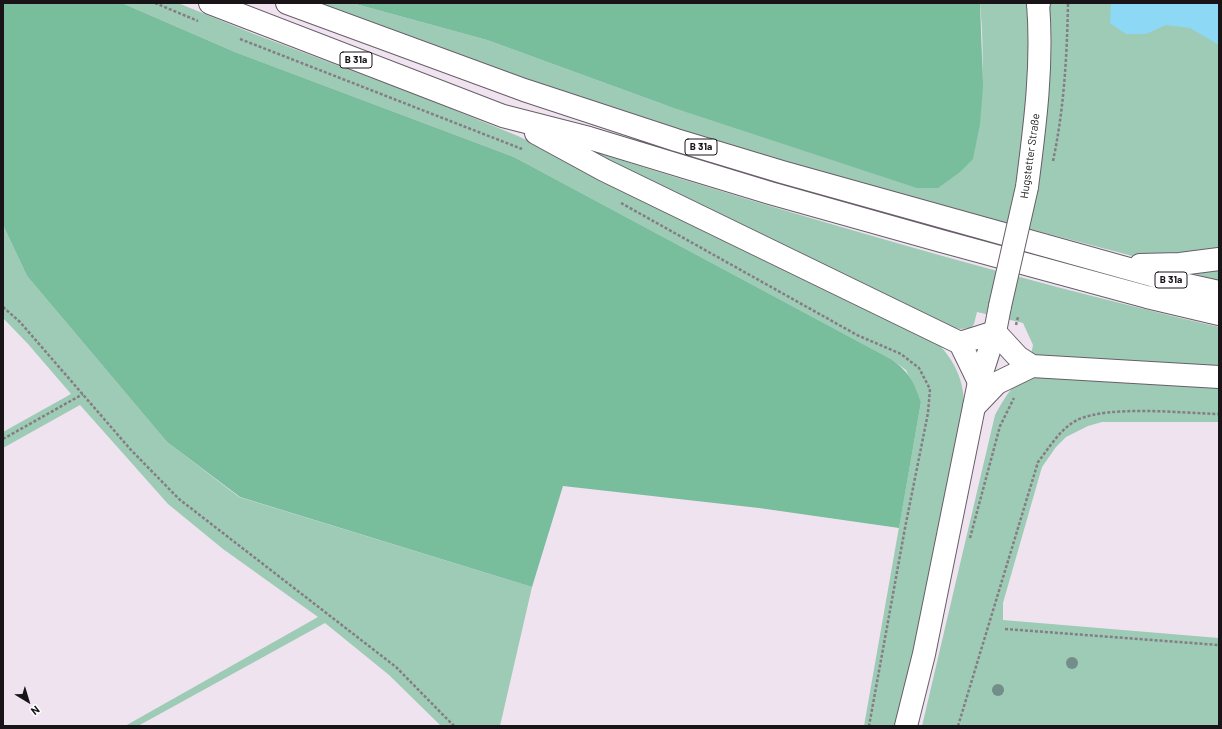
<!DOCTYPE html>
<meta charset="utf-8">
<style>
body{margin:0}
#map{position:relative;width:1222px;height:729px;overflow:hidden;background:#efe3f0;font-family:Barlow,sans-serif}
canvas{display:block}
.frame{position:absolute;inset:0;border:4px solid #181418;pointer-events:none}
.north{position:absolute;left:8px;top:681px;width:40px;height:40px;-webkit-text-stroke:3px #fff;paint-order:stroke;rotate:142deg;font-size:11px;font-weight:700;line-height:16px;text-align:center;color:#181418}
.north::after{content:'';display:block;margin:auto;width:14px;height:18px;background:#181418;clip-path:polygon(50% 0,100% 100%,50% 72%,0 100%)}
</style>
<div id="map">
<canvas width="1222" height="729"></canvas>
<div class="frame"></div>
<div class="north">N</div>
</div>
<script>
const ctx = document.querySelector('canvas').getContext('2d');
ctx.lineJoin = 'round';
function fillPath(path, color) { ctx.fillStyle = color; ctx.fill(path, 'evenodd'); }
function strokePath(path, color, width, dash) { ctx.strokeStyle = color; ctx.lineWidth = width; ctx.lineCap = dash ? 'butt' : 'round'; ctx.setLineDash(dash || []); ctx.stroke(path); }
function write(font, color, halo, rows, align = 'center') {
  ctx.font = font + ' Barlow,sans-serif'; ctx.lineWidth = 3; ctx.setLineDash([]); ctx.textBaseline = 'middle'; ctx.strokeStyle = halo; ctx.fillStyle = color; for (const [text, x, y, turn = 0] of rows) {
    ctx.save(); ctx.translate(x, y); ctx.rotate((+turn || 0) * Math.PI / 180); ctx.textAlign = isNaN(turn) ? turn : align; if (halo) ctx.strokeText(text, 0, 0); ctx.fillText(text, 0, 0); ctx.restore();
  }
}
fillPath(new Path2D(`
 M122,3H178L254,34L425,98L518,136L934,340C952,356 963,377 964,401L898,726H864L921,402L906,370L891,359L514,157L235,52Z
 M308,3H352L487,40L668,106L973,158C983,107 985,55 980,3H1219V281L1125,254L995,220L878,193L690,134L453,56Z
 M595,152C801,217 1009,278 1219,327V370L1031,355L1033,345L1023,323L977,312L974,324L971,328L960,329L940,325L594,155Z
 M3,225L27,276L167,442L239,497L532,587L500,726H441L389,675L325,623L138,726H125L318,617L223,549L168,504L80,405L3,448V432L71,394L28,344L3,318Z
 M1044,374L1219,385V422H1102L1088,426L1066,437L1056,447L1042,467L1003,603V620L1219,638V726H922L995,415C1011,387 1013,382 1044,374Z`), '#9ecbb5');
fillPath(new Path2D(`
 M3,3H122L235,52L514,157L891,359C910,373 913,381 921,402L899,528L759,508L563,486L532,587L240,497L167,442L27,276L3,225Z
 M352,3H980L983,86L980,124L973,159L960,172L938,188H917L668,106L487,40Z`), '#78bd9c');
fillPath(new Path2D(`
 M1111,3H1219V45L1190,28L1166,25L1146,34H1126L1110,23Z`), '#8dd8f5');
const secondary = new Path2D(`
 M1027,187C1035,125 1043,65 1038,3
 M906,726L924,654L979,382L995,332L1000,306`);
const highway = new Path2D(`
 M210,3L503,116L589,138L770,193L941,241L1147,297L1219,314
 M287,3L524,90L676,140L782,172L1183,284L1219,292
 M1038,4L1039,3
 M536,133L604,170L960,343L979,382
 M1140,265L1180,264L1219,259
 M960,343L995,332L1018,357L1032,366
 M974,407L997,383L1032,366L1219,377`);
strokePath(secondary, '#685e69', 24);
strokePath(highway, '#685e69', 24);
strokePath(new Path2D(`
 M155,3L198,21
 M240,39L522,149
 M1053,161C1064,109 1067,56 1068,3
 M621,203L857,335L901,354L919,368L930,389L928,413L905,528L869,726
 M3,307L20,322L131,450L179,499L396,667L454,726
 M3,439L83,394
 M970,538L1000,426L1014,398
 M1005,629L1219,645
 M958,726L1038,462C1049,448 1060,429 1077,420C1109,405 1182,413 1219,414`), '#857d85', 2.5, [3, 2]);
strokePath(secondary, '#fff', 22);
strokePath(highway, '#fff', 22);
const secondaryBridge = new Path2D(`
 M1000,306L1027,187`);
strokePath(secondaryBridge, '#685e69', 24, []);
strokePath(new Path2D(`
 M1016,325L1018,317`), '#857d85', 2.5, [3, 2]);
strokePath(secondaryBridge, '#fff', 22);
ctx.fillStyle = '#738d88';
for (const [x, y] of [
 [1072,663],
 [998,690]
]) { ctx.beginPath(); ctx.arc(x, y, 6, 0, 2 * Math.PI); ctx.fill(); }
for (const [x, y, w] of [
 [356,60,32],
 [701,147,32],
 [1171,280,32]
]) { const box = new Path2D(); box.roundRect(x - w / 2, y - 8, w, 16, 3); ctx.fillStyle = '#fff'; ctx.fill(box); strokePath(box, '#181418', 1); }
write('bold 10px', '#181418', null, [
 ["B 31a",356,60],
 ["B 31a",701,147],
 ["B 31a",1171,280]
]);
write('11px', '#181418', '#fff', [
 ["Hugstetter Straße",1030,156,-82]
]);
</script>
